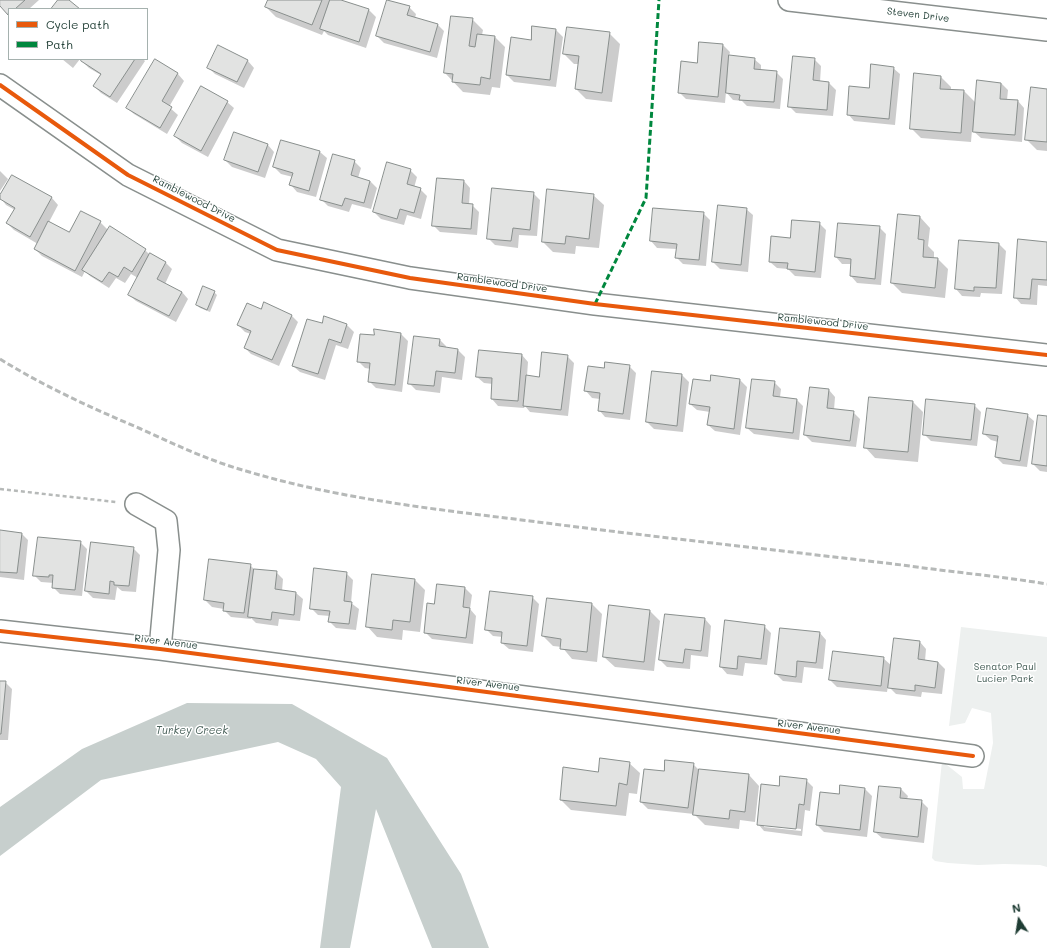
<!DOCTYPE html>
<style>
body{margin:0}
#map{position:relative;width:1047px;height:948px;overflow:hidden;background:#fff;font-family:Mali,sans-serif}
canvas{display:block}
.legend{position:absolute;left:8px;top:8px;width:140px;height:52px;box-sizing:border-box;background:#fff;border:1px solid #a5b1ae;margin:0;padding:5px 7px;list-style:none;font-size:12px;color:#1f3d34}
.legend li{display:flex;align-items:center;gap:8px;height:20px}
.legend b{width:20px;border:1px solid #a5b1ae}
.north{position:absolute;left:999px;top:900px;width:40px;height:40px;-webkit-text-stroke:3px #fff;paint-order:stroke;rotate:348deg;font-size:11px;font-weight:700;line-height:16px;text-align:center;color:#1f3d34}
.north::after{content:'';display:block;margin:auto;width:14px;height:18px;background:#1f3d34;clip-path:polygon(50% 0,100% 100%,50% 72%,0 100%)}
</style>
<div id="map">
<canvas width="1047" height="948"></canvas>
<ul class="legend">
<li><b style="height:5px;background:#e8590c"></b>Cycle path</li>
<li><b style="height:5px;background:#00873e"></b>Path</li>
</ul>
<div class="north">N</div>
</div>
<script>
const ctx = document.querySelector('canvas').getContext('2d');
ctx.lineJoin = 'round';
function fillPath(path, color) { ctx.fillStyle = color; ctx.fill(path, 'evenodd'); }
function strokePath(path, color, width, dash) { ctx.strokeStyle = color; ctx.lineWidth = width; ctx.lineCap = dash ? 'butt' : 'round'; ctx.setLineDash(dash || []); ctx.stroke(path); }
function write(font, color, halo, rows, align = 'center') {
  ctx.font = font + ' Mali,sans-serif'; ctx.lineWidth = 3; ctx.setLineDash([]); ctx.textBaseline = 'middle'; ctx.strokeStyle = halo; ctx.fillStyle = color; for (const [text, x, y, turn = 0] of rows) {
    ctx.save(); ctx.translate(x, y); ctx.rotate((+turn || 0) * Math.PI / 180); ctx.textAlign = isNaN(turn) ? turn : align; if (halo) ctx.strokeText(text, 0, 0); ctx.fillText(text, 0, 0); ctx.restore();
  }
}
fillPath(new Path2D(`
 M961,627L1047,637V867L1040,865L1004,864L978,865L948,863L935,861L932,858L942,761L962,777L963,789H984L993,743L991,713L972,708L965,723L949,726Z`), '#edf0ef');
fillPath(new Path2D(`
 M187,703L292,704L387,758L461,874L489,948H432L376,809L350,948H320L341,787L316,759L278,742L101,780L0,856V807L82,749Z`), '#c7cfcd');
fillPath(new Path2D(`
 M0,0H39L29,9H9V14L0,4Z
 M269,0H338L369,10L376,17L366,48L328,35L324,31L322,35L276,17L266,7Z
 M409,7L416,14L415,18L438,25L444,31L437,58L384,43L377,36Z
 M472,19L483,30L482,35L495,37L505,47L500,88L492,87L490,95L463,92L445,73Z
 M556,30L563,37L556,87L514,82L507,75L531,41Z
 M609,33L620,44L612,102L586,99L576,89L579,64H574L564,54Z
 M723,45L730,52L729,56L754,59L761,65V70L776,72L783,79L780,109L747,106L742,101L733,100L726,92L725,103L686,99L679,92L698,64Z
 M62,59H80L73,68Z
 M83,59H143L145,61L117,103L101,93L94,86L101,75L89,68L82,61Z
 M814,59L821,66L820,82L829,83L836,90L833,116L796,113L789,106Z
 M155,61L178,74L184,81L169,107L178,115L167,134L134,114L127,108Z
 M248,61L254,68L244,88L215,74L208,67Z
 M893,68L900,74L895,125L854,121L848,114L870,89Z
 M915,74L941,77L951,87V90L964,91L976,103L1001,83L1008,90L1007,100L1018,101L1024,108L1022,142L981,138L972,130L971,142L921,138L911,128Z
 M1047,90V151L1037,150L1026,139Z
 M227,102L234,108L208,157L182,143L175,136Z
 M268,145L274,152L265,178L232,167L225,160Z
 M320,152L327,158L316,197L297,192L291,185L293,177L281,174L274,167Z
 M354,161L361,168L358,178L370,181L377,188L371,209L352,204L349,212L328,206L322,200Z
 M410,170L417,177L414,188L420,189L427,196L421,219L407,215L404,225L381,219L374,212Z
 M0,171L8,179L0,191Z
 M12,176L52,198L58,205L49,222L70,233L81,212L100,222L108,230L110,228L145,250L150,255L166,263L172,269L165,284L182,292L188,299L176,322L136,301L129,295L138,278L131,274L125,283L116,278L109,288L90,276L85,271L82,277L42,256L35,249L38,244L14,230L7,223L15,210L6,205L0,197Z
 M464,181L470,188L469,205H472L479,212L477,235L440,232L433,225Z
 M533,193L540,200L537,236L519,235L518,248L495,245L488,238Z
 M593,195L604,205L599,248L576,246L575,254L553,252L543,242Z
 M746,209L753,215L748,272L720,269L713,262Z
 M703,213L710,220L706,266L683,264L676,257L677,249L657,248L651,241Z
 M899,215L920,217L930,228L928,246L934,252V259H938L948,269L945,298L902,293L892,283Z
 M819,223L826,230L821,278L795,276L788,269L777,268L770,262L791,239Z
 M879,227L886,234L881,285L857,283L851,276L852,264H842L836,257Z
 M1047,243V286L1038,285L1037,305L1021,304L1015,297Z
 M999,244L1006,251L1002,294L981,293L980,297L962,296L956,289Z
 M214,292L217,295L210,312L200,308L197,305Z
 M264,304L292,316L298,322L279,366L251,354L245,348L251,334L245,332L238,325L261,310Z
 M325,318L347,325L354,332L348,349L336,345L325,380L300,372L293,366L322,324Z
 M375,331L401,334L408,341L402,392L376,388L369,381L371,369L365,368L358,361L375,336Z
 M439,339L446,346V348L458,350L465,357L462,380L442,377L440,393L416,390L409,383Z
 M522,355L528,362L527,376L540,378L567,356L574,363L568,416L530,412L525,406L524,408L498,406L492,399L493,384L484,383L477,377Z
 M629,366L636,373L630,420L605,417L599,410L600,399L592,398L586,391L605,369Z
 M653,372L682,375L689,382L683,432L654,429L647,422Z
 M712,376L740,380L747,387L740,435L715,431L708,425L710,412L697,410L690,404L711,382Z
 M774,382L781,389L780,397L797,400L803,406L799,440L754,434L747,428Z
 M829,390L835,397L834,410L853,412L860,419L856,447L812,442L805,435Z
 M870,398L913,402L923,412L918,462L875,458L865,447Z
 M974,405L981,412L977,446L931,441L924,434Z
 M1027,415L1034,421L1027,467L1003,464L996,457L998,442L991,440L984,434Z
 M1047,417V472L1040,471L1033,464Z
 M0,531L22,534L28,540L24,580L0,577Z
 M80,542L87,549L82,596L60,594L53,587L54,583L41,582L34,575Z
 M133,548L140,555L136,592L122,591L117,587L115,600L93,598L86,591Z
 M250,565L255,570L276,572L283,579L282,591L296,593L303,599L300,621L279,619L278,626L256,623L251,618V619L231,617L224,610V609L212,607L205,600Z
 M346,573L353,580L351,603L359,609L356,630L336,628L329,621L330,616L318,615L311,608Z
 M415,580L425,590L420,632L403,630L402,640L377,637L367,626Z
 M465,588L472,595L470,609L476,616L473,644L432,639L425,632L435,605Z
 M532,597L539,604L533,652L509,649L502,643L503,637L493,636L486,629Z
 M592,604L602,614L597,662L572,659L562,647L553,646L543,636Z
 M610,607L650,611L660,621L654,671L615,667L604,657Z
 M705,619L711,626L708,657L691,655L690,669L667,667L660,660Z
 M764,626L771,633L767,665L745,663L743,676L727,674L721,667Z
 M820,633L826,640L823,669L804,667L802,683L783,681L776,674Z
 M920,642L926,649L925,661L938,662L945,669L942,694L922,692L921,697L896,694L888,686L887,692L837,687L830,680L883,658L892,666Z
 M0,682H5L12,689L8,740H0Z
 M629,763L640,773L637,794L629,793L626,816L571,810L561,800L599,773Z
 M693,764L700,771L749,775L759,786L755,822L740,820L739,829L705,825L694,814L648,809L641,802Z
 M806,780L813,787L810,811L805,810L802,836L764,831L758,824L780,787ZM764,825L801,829V831L764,827Z
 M841,786L865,789L872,796L867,837L824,832L817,825L840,795Z
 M880,787L901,789L908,796L907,799L921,801L928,808L924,843L882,838L875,832Z`), '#0003');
const building = new Path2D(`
 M0,0H25L15,9H9L8,15L0,6Z
 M58,0H69L80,9H51Z
 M268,0H322L312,25L265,7Z
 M330,0H341L369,9L359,42L320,29Z
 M387,0L410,6L407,15L438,24L430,52L376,36Z
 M451,16L473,18L469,46L475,47L477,34L495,36L490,79L481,77L480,85L452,82L453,74L444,73Z
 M532,26L556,29L550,80L506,75L511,37L531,40Z
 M567,27L610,32L602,93L575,89L579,56L563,54Z
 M699,42L723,44L718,97L678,93L681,61L697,63Z
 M218,45L248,60L237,82L207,68Z
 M729,55L755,58L754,69L777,71L774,102L739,100L740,95L726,93Z
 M793,56L815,58L813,80L829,82L827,110L788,107Z
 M82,59H135L110,97L93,86L101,74L81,61Z
 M155,59L178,73L162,101L172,107L160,128L126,108Z
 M871,64L894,67L889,119L847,115L849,86L869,88Z
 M914,73L941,76L940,89L964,90L961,133L910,129Z
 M977,80L1001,83L1000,99L1018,100L1015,135L973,132Z
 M201,86L228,101L201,151L174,136Z
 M1031,87L1047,89V142L1025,140Z
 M234,132L268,144L258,172L224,160Z
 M281,140L320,151L309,191L289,185L293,173L273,167Z
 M333,154L355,160L351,175L370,181L364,203L345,198L342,206L320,200Z
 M387,162L411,169L407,184L421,188L414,213L400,209L397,219L373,212Z
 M12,175L52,197L30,237L6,223L15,208L0,199V195Z
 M437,178L464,180L462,203L473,204L471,229L432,226Z
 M492,188L534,192L530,230L513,228L511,241L487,239Z
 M547,189L594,194L589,239L566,236L565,244L542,242Z
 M718,205L747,208L741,265L712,262Z
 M653,208L704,212L699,260L675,258L677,244L650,241Z
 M81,211L101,221L75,271L34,249L48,221L69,232Z
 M898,214L920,216L918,239L924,240L923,257L938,258L935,288L891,283Z
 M792,220L820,222L815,272L787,269L788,263L769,262L771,236L790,238Z
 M838,223L880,226L875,279L850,276L851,259L835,257Z
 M110,226L146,249L132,272L124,267L118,277L109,272L102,282L82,270Z
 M1018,239L1047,242V280L1032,279L1030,299L1014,298Z
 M959,240L999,243L996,288L974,287V291L955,289Z
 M150,253L166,262L157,279L182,292L169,316L128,295Z
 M203,286L215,291L207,310L196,305Z
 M264,302L292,315L272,360L244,348L251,331L237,325L247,303L261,309Z
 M324,316L347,324L341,343L329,339L318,374L292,366L307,319L322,323Z
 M374,329L401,333L395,385L368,382L370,363L357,362L360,334L374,335Z
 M414,336L440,339L439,346L458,349L455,373L436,371L434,386L408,384Z
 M479,350L522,354L518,401L491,399L492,378L476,377Z
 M542,352L568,355L561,410L523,406L526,375L539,377Z
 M605,362L630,365L623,414L598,411L600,393L584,391L588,366L604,368Z
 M652,371L682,374L677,426L646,422Z
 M711,375L740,379L734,429L707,425L710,407L689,404L693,379L710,381Z
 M752,379L775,381L773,396L797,399L793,433L746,428Z
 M810,387L829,389L827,408L854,411L850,441L804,435Z
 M869,397L913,401L908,452L864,448Z
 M926,399L975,404L971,440L923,435Z
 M987,408L1028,414L1020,461L995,457L998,436L983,434Z
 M1038,415L1047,416V466L1032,464Z
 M0,530L22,533L17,573L0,572Z
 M38,537L81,541L75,590L52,588L53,575H49V577L33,576Z
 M91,542L134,547L129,586L114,585V582L110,581L109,594L85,591Z
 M209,559L251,564L244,613L223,611L224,603L204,600Z
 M314,568L347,572L344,601L352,602L349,624L328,622L330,611L310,609Z
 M254,569L277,571L275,589L296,592L294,615L272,612L271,620L248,617Z
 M372,574L415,579L410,622L393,620L392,630L366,627Z
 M437,584L465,587L463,607L470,608L466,638L424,633L427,603L434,604Z
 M490,591L533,596L527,646L501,643L502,632L485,630Z
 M547,598L592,603L587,652L560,649L561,639L542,636Z
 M609,605L650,610L644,662L603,657Z
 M665,614L705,618L701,651L685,649L683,663L659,660Z
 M725,620L765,625L761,659L738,656L737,669L720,667Z
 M780,628L820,632L816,663L797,661L796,677L775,674Z
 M894,638L920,641L918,659L938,662L935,688L915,685V691L888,688Z
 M833,651L884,657L881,686L829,680Z
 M0,681H6L1,734H0Z
 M600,758L630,762L627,785L619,783L616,806L560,800L563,767L598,772Z
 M665,760L694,763L688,808L640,802L644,769L664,771Z
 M699,769L749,774L745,812L730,810L729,819L693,815Z
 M780,776L807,779L804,805L799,804L796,829L757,825L761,784L779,786Z
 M840,785L865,788L860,830L816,825L820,792L839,794Z
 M879,786L901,788L900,798L922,800L918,837L874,832Z`);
fillPath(building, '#e2e3e2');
strokePath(building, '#898f8d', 1);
const minor = new Path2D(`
 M789,0L1047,30
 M0,85L128,175L277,250L410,278L595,304L1047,355
 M136,504L166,521L169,550L160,649
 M0,631L160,649L973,756`);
strokePath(minor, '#898f8d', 24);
strokePath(new Path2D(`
 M0,489L116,502`), '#b6b9b8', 2.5, [4, 3]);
strokePath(minor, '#fff', 21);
strokePath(new Path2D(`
 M0,359C45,387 92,408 141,429C176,445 210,461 246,471C339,499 434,509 530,521C653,537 778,550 902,565C950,572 999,576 1047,584`), '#b6b9b8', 3, [6, 3]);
strokePath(new Path2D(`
 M595,304L646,198L659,0`), '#00873e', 3, [6, 3]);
strokePath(new Path2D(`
 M0,85L128,175L277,250L410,278L595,304L1047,355
 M0,631L160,649L973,756`), '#e8590c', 4);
write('10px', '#1f3d34', '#fff', [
 ["Steven Drive",918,15,7],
 ["Ramblewood Drive",194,199,27],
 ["Ramblewood Drive",502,283,8],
 ["Ramblewood Drive",823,322,6],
 ["River Avenue",166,642,7],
 ["River Avenue",488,684,7],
 ["River Avenue",809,727,7]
]);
write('10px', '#455e57', '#fff', [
 ["Senator Paul",1005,667],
 ["Lucier Park",1005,679]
]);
write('italic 11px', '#4a625b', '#fff', [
 ["Turkey Creek",192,731]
]);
</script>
